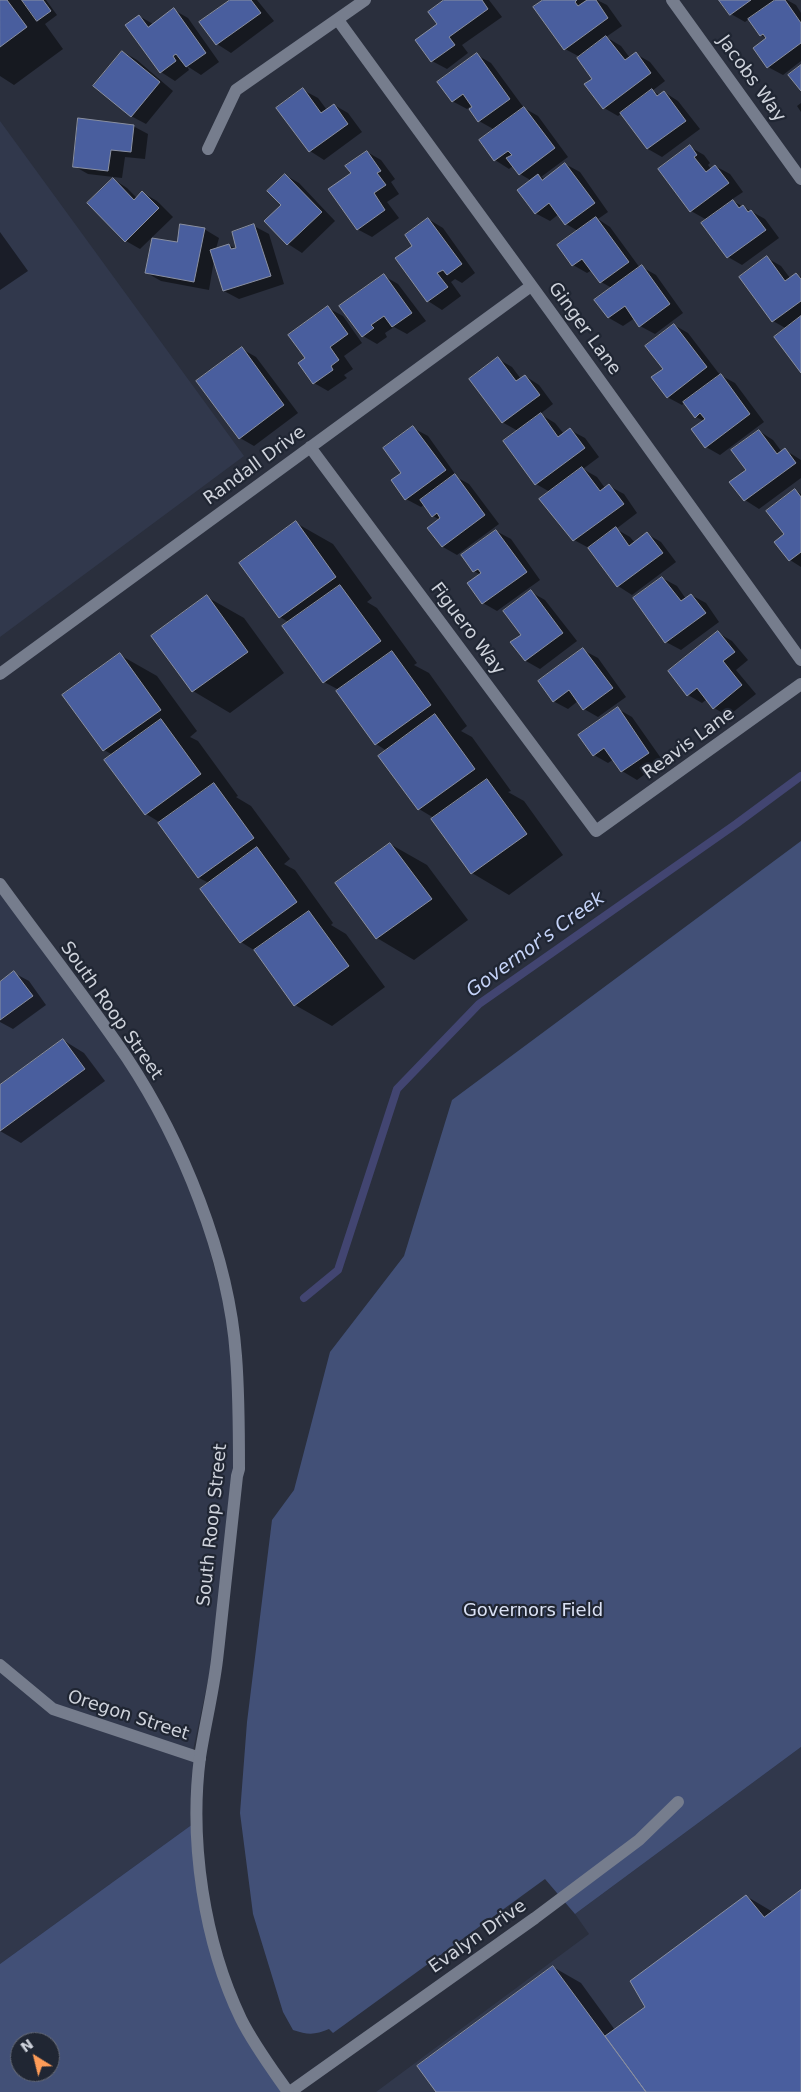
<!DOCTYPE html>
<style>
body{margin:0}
#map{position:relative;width:801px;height:2092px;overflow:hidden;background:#2a2f3d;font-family:"DejaVu Sans",sans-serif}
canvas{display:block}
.north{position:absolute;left:10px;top:2032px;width:50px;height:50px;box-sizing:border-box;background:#202633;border:1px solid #666b77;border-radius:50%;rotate:324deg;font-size:14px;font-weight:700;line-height:20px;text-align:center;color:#cfd3dc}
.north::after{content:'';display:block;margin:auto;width:18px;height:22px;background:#fe9c58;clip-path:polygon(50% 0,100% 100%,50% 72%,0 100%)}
</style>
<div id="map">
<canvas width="801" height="2092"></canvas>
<div class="north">N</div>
</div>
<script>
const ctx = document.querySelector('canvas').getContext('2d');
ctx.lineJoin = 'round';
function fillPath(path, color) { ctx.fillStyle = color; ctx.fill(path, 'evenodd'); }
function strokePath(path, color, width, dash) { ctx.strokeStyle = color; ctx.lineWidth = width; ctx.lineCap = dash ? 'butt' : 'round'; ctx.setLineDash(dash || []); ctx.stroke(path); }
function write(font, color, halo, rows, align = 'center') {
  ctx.font = font + ' "DejaVu Sans",sans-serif'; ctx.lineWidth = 4.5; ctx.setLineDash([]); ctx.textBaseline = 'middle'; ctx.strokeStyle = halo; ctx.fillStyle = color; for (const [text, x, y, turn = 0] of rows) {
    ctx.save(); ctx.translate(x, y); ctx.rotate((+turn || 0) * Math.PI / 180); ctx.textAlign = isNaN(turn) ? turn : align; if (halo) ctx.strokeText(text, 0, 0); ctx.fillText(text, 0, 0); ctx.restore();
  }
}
fillPath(new Path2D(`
 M0,121L244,456L0,637Z
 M0,885L118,1046L193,1188L233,1337L235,1493L220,1625L192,1755L200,1758L197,1821L0,1964Z
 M801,1747V2092H376L589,1934L575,1914Z`), '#31384c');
fillPath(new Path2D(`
 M801,841V1747L575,1914L545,1879L333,2033L329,2029C315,2035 308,2035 293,2030L283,2012L253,1914L240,1813L247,1722L272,1520L294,1490L330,1352L404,1256L452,1100Z
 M197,1821L206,1914L242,2019L291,2092H0V1964ZM20,2042H50V2072H20Z`), '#425077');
fillPath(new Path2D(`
 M0,0H46L57,15L45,24L63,49L14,85L0,76Z
 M233,0H257L274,21L231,53L217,44L201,22Z
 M446,0H489L502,17L462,45L468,53L447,69L432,61L439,24Z
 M543,0H597L607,5L622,26L606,37L621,46L630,58L636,54L650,62L665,81L652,91L660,95L664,92L678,101L700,129L662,157L648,149L622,113L618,116L604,108L593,79L580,57L565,49Z
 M721,0H787L796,5L801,13V61L783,75L768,67L767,39L761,35L749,19L745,22L731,14Z
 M174,10L188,18L219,62L201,75L187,66L189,70L175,81L161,72L139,16L153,24Z
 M123,52L137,60L173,91L146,124L131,116Z
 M477,55L491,63L524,108L538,116L568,157L541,177L545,179L565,164L580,172L608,212L598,219L610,227L640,268L642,267L656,275L683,313L655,334L640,326L635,318L623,326L609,318L596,300L612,288L601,282L592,270L587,273L573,265L578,231L566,224L559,214L550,221L535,213L532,181L520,174L513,166L509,169L495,160L480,141L495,130L479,121L472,105L467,109L452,101Z
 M303,90L318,98L327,110L334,105L348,113L362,132L324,160L310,151Z
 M801,103V112L797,106Z
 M133,126L148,134L145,159L125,157L122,178L88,174L74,166Z
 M690,147L704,155L710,163L708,165L711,169L715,166L730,174L743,192L731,200L765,219L779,238L742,265L728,257L707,220L691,211Z
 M367,152L381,160L395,179L391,182L399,194L387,202L399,218L372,237L357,229Z
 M285,175L299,183L335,221L302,253L288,244L266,221L283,205Z
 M113,179L127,188L137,198L143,193L157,201L173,217L140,249L126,241Z
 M428,219L443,228L475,273L462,283L455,279L451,282L461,296L442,310L428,301L397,259L414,246Z
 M254,226L269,234L284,284L239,299L224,291L214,260L209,290L161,281L147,273L178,244L204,229L219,238L216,249L229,245L236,249Z
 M0,232L28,271L0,290Z
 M767,258L781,266L790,278L796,274L801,277V371L787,329L773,321Z
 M384,276L398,284L426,321L407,334L394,327L385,333L387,337L377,344L363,336Z
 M328,308L343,316L362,343L344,356L353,369L344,375L347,378L328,391L314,383L307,358Z
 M674,325L688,333L720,375L735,383L764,422L720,455L706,447L704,421L696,417L685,402L682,405L667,397L664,369Z
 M242,349L256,357L298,413L254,446L240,438Z
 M498,359L512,367L521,379L525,376L539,385L553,404L540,414L555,423L564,434L570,430L585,438L599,457L583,469L597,477L605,488L609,486L624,494L637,513L616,529L630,537L635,543L647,534L661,542L676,562L632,595L618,586L589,548L574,540L550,492L536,484L518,431L502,422Z
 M413,428L428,436L458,478L469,484L499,524L457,555L443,547L440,520L433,516L425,504L421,507L406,499L403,473Z
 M759,431L773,440L782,452L785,450L801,460V478L759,509L745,500L731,482L747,470Z
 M795,490L801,494V567L790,560L776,542L785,535Z
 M296,523L333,544L372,598L367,602L377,608L417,663L414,665L429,673L467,726L461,731L472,737L511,791L508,792L524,801L563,855L509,895L472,873L434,818L419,809L387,751L376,744L338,692L339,690L324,682L290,623L280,617Z
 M496,531L511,539L540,580L497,611L483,603L481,575L474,571Z
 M662,578L677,586L686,599L691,595L706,603L719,622L681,650L666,642Z
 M531,592L545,600L577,641L540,669L526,661L512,642L523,635Z
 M207,597L244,618L284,673L230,713L193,691Z
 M718,633L732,641L748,660L736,670L756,694L728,716L714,708L707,699L702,703L688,695Z
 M583,650L598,658L626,697L598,717L584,709L578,701L568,709L553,701Z
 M120,655L157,676L197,731L190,737L198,741L238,796L236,797L251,806L290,859L284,864L295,870L333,923L331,925L346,934L385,987L332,1026L295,1005L257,952L241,942L209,883L199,878L161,823L146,814L106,760L113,755L104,750L64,695Z
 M618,709L632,717L663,761L637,780L622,771L614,759L608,763L594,755Z
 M390,844L427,865L468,920L414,960L377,938Z
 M14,973L29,981L46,1005L13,1029L0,1022V983Z
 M63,1040L84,1053L105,1081L21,1143L0,1131V1087Z
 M801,1891V2092H438L553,1967L581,1983L615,2030L647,2007L746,1896L773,1912Z`), '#0007');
strokePath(new Path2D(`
 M304,1298L338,1270L397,1089L479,1004L736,824L801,776`), '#424571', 8);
const building = new Path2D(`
 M0,0H7L27,27L0,47Z
 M22,0H43L51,11L37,21Z
 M230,0H251L261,13L216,45L199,22Z
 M444,0H482L488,9L449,37L455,45L431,62L415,40L437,24L428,12Z
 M543,0H577L575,2L578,6L587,0H596L608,18L564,50L533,7Z
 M719,0H751L730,15Z
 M775,0H785L801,23V43L767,68L753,48L766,38L763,34L760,36L748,19Z
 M174,8L206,53L186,67L176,54L173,56L176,61L160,73L125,25L139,15L148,27Z
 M606,36L625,60L636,52L651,73L603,109L584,84L592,79L577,58Z
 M122,51L160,82L131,117L93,86Z
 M477,53L510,99L478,122L469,109L472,107L463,94L452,102L437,82Z
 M801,65V91L788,75Z
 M303,88L321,113L334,104L348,124L309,152L276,108Z
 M652,89L657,96L664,91L686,121L647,149L620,113Z
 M524,107L555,148L519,175L506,158L512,155L508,151L494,161L479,140Z
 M78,118L134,125L131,152L111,150L108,171L73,167Z
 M690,145L697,155L694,157L706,172L715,165L729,183L690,212L658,169Z
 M367,151L381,171L377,173L386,185L374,193L385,210L357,230L328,189L351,173L345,166Z
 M565,163L595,203L565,225L549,203L535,214L517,190L538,174L542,180Z
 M285,174L322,212L287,245L264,221L281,205L267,191Z
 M113,178L134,200L142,191L159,208L125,242L87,203Z
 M733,200L739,208L743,205L748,212L751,210L766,230L727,258L701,223Z
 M596,217L629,262L600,283L582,259L572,266L557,245Z
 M428,218L462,264L447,275L443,270L437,273L448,287L427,302L395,258L412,246L405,235Z
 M180,224L205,228L194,282L145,273L152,238L177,242Z
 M254,224L271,276L223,291L210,250L229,244L231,249L236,248L232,232Z
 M767,256L785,281L796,273L801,279V301L772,322L739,277Z
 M642,265L670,304L639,327L625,306L608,318L594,300Z
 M384,274L412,313L392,327L384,316L371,325L374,328L362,337L339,306Z
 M328,306L348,334L330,347L339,360L331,366L333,370L313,384L298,363L305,358L288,335Z
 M801,316V373L774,337Z
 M674,324L707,367L667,398L651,377L663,369L645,346Z
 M242,347L284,405L239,439L196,381Z
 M498,357L516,381L525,375L540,395L502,423L469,379Z
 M721,374L750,414L705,448L691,429L705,419L700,413L695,418L683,402Z
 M541,413L558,437L570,428L585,448L535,485L503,441Z
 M413,426L446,470L405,500L391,480L401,473L383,448Z
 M759,430L777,454L785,448L796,463L744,501L729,482L746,470L731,450Z
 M582,467L600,491L609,484L624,504L573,541L539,499Z
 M455,474L485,515L442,547L427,528L440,518L437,513L432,517L420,500Z
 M795,489L801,497V552L789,561L774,542L784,534L766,511Z
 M296,521L336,577L279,618L239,563Z
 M616,527L629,546L647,532L663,553L617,587L588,548Z
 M496,530L527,572L482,604L467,583L481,573L478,569L473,572L461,555Z
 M662,577L681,601L691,594L706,613L665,643L633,598Z
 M340,585L381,641L323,683L282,626Z
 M531,590L563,633L525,661L510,642L521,635L503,611Z
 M207,595L248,652L192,692L151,636Z
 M718,631L735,652L723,661L742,685L713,709L697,688L687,696L668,671Z
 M583,648L613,688L583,710L569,690L553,702L538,681Z
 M392,651L431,705L375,745L336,691Z
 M120,653L161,710L103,751L62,695Z
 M618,707L649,753L621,772L604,748L593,756L578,735Z
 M435,714L475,769L418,810L378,756Z
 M161,719L201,774L145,815L104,760Z
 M487,779L527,834L471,874L431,819Z
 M214,783L254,838L198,878L158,823Z
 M390,843L432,899L376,939L335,883Z
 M257,847L297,902L240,943L200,889Z
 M309,911L349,966L294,1006L254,950Z
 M14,971L33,996L0,1020V982Z
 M63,1039L85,1069L0,1131V1085Z
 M801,1890V2092H646L605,2036L645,2007L630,1981L746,1895L764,1917Z
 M553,1966L646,2092H436L417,2066Z`);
fillPath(building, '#495e9e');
strokePath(building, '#8a90a1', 1);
strokePath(new Path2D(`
 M672,0L801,179
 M338,20L550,311L801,660
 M208,149L236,90L365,0
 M310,447L596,831L801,684
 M0,674L531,286
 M0,1665L53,1709L200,1758
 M290,2092L535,1918L639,1840L678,1802`), '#767d8d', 12);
strokePath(new Path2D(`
 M0,884C42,942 87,999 127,1058C182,1141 229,1256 236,1356C239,1394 239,1432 239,1469L237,1476C230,1538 224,1599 217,1660C213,1693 205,1725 200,1757C189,1842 204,1942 241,2019C254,2045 272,2069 288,2092`), '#767d8d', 12);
write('18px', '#cfd3dc', '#202633', [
 ["Jacobs Way",751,79,54],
 ["Ginger Lane",584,329,54],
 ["Randall Drive",255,466,-36],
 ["Figuero Way",467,629,53],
 ["Reavis Lane",689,744,-36],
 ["South Roop Street",111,1011,55],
 ["South Roop Street",213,1525,-84],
 ["Oregon Street",128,1716,18],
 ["Evalyn Drive",478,1937,-35]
]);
write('18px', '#dbe2f5', '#202633', [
 ["Governors Field",533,1611]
]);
write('italic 19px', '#c5d3f8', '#202633', [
 ["Governor's Creek",536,945,-36]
]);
</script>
